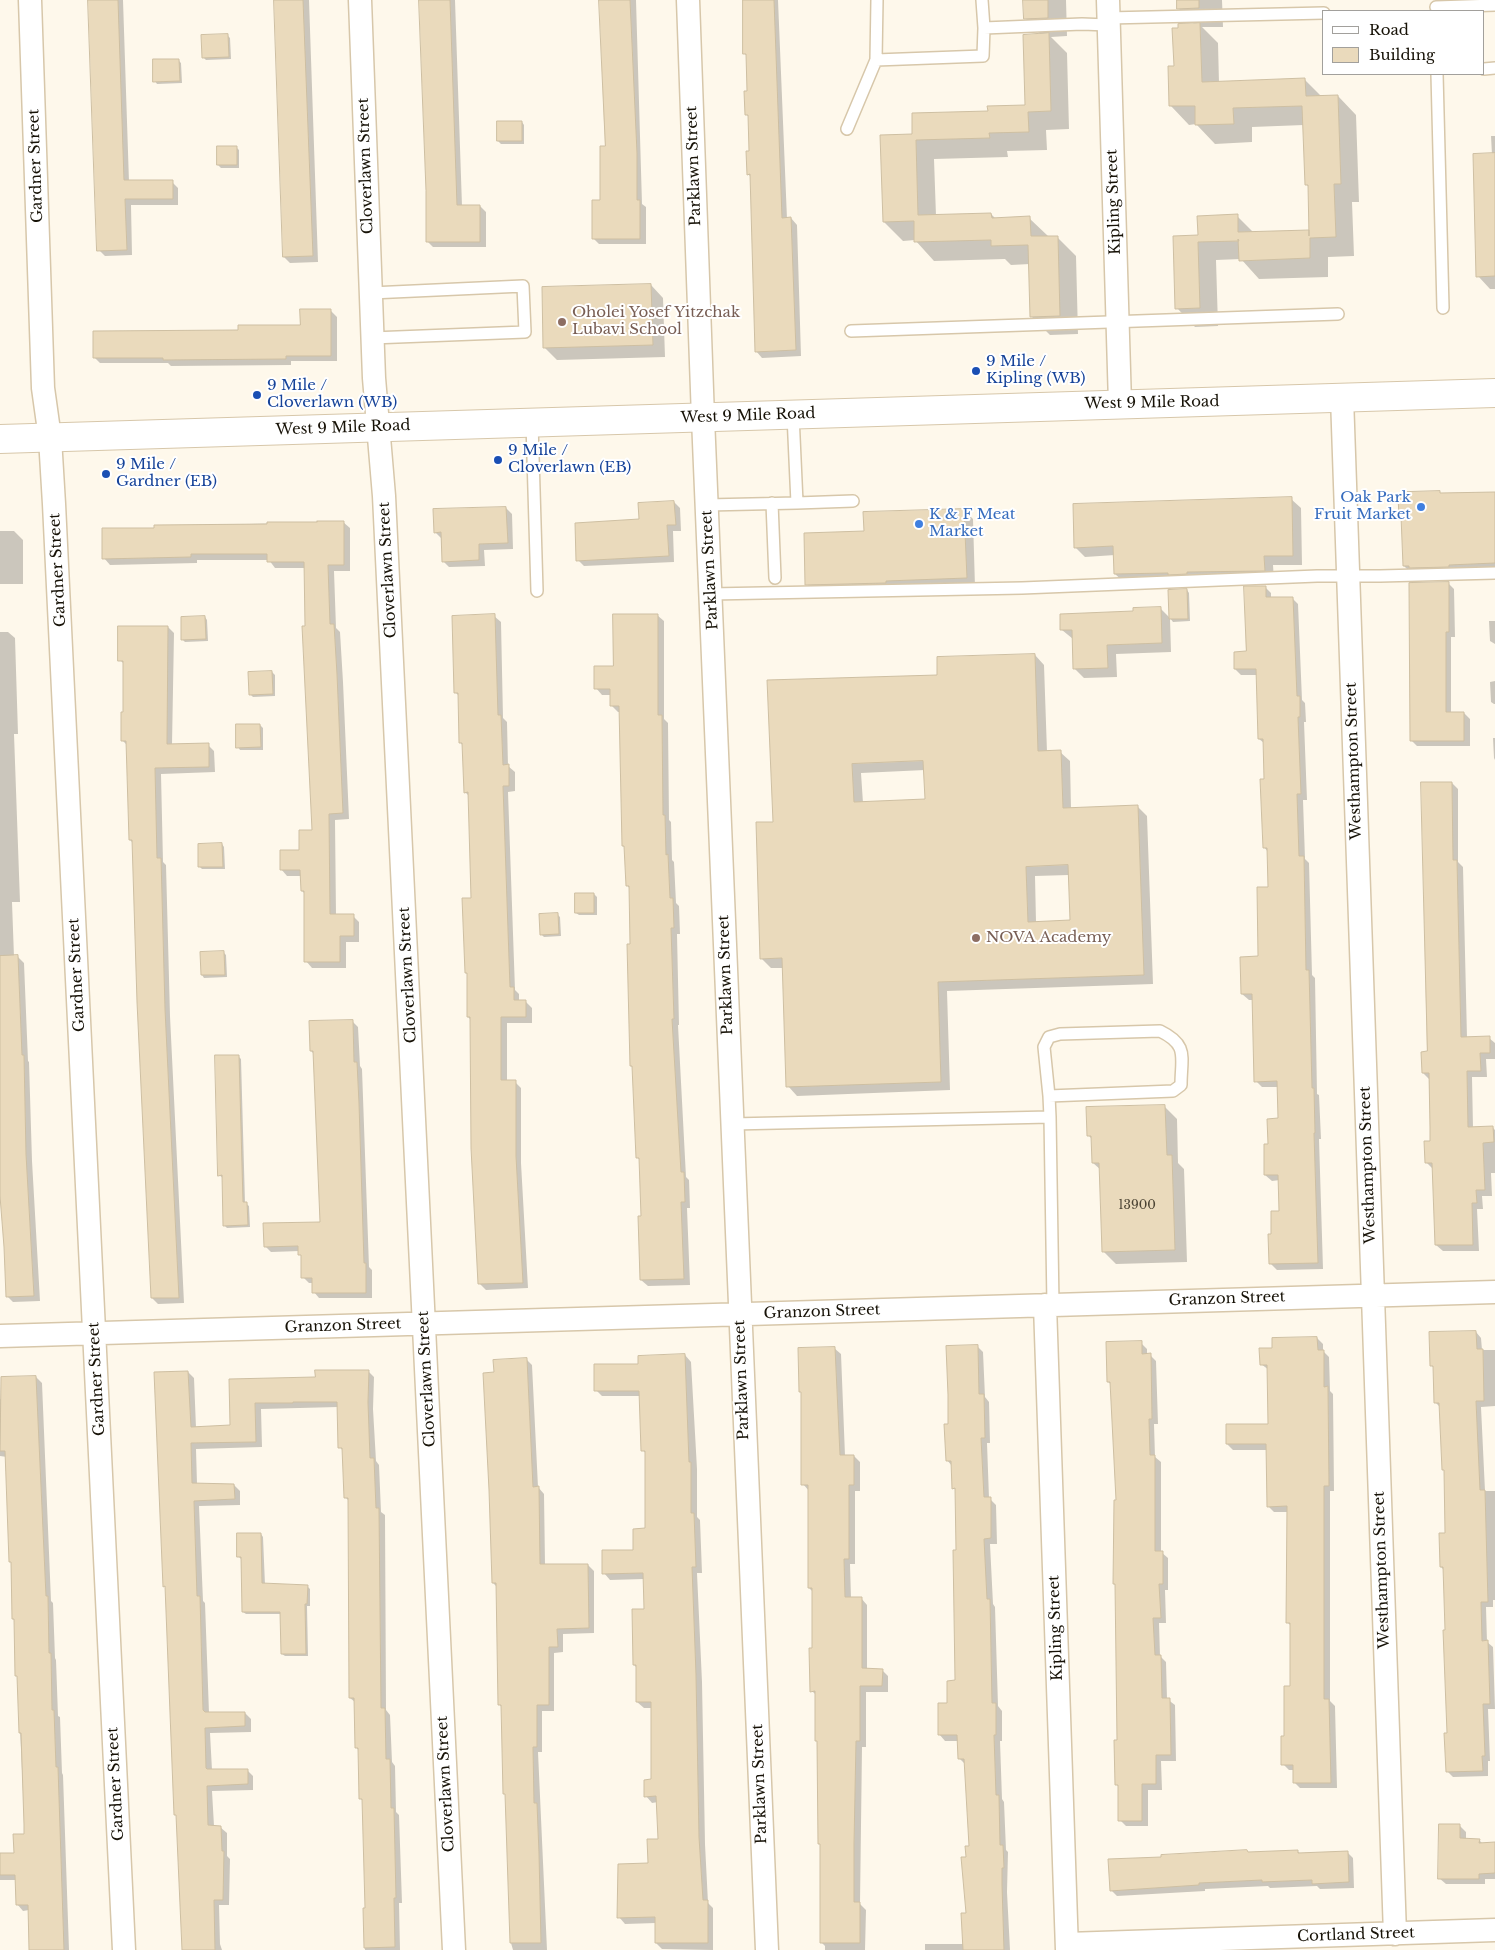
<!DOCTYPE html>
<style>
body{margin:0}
#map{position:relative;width:1495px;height:1950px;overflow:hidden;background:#fef8eb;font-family:"Libre Baskerville",serif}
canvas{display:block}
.legend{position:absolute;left:1322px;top:10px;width:162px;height:65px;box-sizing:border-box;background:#fff;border:1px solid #a2a09c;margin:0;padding:6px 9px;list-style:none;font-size:15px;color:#171207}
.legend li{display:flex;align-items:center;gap:10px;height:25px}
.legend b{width:25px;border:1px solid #a2a09c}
</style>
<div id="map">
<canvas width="1495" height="1950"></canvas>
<ul class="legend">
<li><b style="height:6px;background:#fff"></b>Road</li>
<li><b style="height:14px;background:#eadabc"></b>Building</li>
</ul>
</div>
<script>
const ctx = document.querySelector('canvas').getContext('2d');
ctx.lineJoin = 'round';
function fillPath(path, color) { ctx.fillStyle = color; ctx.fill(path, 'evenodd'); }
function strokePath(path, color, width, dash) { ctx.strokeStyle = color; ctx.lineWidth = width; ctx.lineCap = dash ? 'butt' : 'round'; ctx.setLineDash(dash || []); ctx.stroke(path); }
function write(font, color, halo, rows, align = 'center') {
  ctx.font = font + ' "Libre Baskerville",serif'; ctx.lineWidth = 4; ctx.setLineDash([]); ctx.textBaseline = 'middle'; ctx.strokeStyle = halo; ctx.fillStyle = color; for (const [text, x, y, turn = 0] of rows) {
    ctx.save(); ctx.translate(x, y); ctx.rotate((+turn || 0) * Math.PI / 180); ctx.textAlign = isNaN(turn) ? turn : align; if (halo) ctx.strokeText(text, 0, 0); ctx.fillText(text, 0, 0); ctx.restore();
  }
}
fillPath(new Path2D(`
 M90,0H123L129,182H172L178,188V205H131L132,255L105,256L99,250Z
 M275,0H309L318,262L290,263L284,257Z
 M420,0H455L462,206H480L486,212V247H433L427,241V191Z
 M601,0H636L642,204L646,207V244H599L593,238L602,201L607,148Z
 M744,0H778L787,219L791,218L797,225L801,356L762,358L756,351L751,177L748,174L750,152L749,117L746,114L748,93L747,56L744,53Z
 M1025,0H1066L1067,36L1051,37L1067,53L1069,129L1046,130L1047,150L1007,151L1008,157L934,159L936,216L991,214L996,219L1029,218L1048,236L1057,237L1076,256L1078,334L1050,335L1031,316L1030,264L1011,265L1005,259L934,261L915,240L903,241L884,222L914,135L989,112L1026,106L1041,35L1025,18Z
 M1178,0H1222L1223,27H1202L1218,43L1219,83L1305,80L1322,97L1338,96L1356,115L1359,202H1352L1354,256L1328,257V277L1259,279L1241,259L1216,260L1218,326L1195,327L1177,308L1199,236L1237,216L1254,233H1311L1309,187L1306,184L1304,125L1252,127V142L1215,144L1196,124L1189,125L1171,106L1175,67L1195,25L1178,8Z
 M228,36L230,38L231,59L206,60L203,57Z
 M178,60L181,63L182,83L157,84L155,81Z
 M522,122L524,125V144H501L498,141Z
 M1491,136H1495V289H1490L1478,276L1492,155Z
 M236,147L239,150V168H221L218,165Z
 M651,285L663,298L665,357L557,360L544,347Z
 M331,311L337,317V361H291V365L171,366L168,363H100L94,357L239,331L301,327Z
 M1439,492L1442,495L1495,493V572L1412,574L1404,566L1402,518L1400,515Z
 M1291,499L1301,508L1302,565H1273L1274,580L1125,583L1115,574V555L1085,557L1075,547Z
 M674,502L680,508L681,531H673L674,562L584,566L578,560L640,520Z
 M506,508L512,514L513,549L484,550L485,566L449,567L443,561L441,538L435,532Z
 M964,510L973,519L975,587L816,594L807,584Z
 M343,522L350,528V571H334L336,628L340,632L343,682L349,819L335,820L336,916H353L359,922V942H346V968H312L306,961V895L302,891V876H287L281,869L300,851L313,831L305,568H275L269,560H197V563L110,565L104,558L155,529V526Z
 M0,531H14L23,540V584H0Z
 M1448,583L1454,589L1455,637H1451V713H1464L1470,719V746H1417L1411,740Z
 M1265,587L1271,593V598H1292L1298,604L1302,700L1305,703L1306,722H1304L1307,800H1303L1305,859L1309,863L1312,975L1315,978L1317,1094L1319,1095L1321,1139H1319L1323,1269L1277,1270L1271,1264L1273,1235L1280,1212V1180L1272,1181L1265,1175L1269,1145L1280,1119L1278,1087H1262L1256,1081L1253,1000H1249L1242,994L1259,957L1270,888L1268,852L1264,847L1265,780L1264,743L1259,739L1258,675H1241L1235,669L1247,653Z
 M1187,590L1189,593L1190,621L1173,622L1170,618L1171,652L1116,654L1117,677L1084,678L1074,668L1073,639L1062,630L1160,608L1170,618Z
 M657,615L664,621V719L668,723L669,820L671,822L672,860L674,862L676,903L679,906L680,934H677L679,1025H678L686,1177L689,1180L690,1208H687L690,1285L648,1286L641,1280L642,1217L640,1160L638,1158L633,1068L631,1066L630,889L627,885L625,848L623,846L621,712H618L612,706V695H602L596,688Z
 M494,616L501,622L503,718L507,722L508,766L515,772V791L508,792L515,990L519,994V1002H526L532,1008V1023H507V1082H515L521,1088V1163L528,1288L486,1290L480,1284L471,1020L468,1017V975L466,973L472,899L469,796L465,792L463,746L460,742L459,696L455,692Z
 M205,617L207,620L208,641L185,642L182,639Z
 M1489,621H1495V644L1490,641Z
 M168,627L174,633L172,745H208L214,751L215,772L161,774L163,862L166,865L170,1016L184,1303L158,1304L152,1298L133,843L130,840L127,745L122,740L125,714V665L120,660Z
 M0,632H8L15,638L18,734H14L20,902H12L14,957H18L24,963L28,1061L29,1062L32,1161L40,1301L13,1302L7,1296L0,1146Z
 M1035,655L1044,665L1047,752H1060L1070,761L1071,809L1138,807L1147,816L1153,984L947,991L950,1090L797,1096L788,1086L784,968H771L762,959L774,823L938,676ZM925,770L926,800L863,803L861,773ZM1069,875L1071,921L1036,922L1035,876Z
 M272,672L275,675V696L253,697L250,694Z
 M1495,681V704H1494L1491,702L1490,682Z
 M260,725L263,728V750H240L238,747Z
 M1493,738H1495V760L1494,758Z
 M1452,783L1458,789V862L1463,867L1467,1038H1489L1495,1043V1059H1486L1487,1077H1472L1473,1128L1492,1127L1495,1130V1173H1491L1492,1196H1482L1483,1209H1477L1479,1251H1443L1436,1245L1433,1169L1426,1162L1431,1142L1429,1079L1423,1073L1428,1052Z
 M222,844L224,847L225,869H202L199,866Z
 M594,894L597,897V915H579L576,913Z
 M557,914L560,917L561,936L544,937L541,934Z
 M224,953L226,955L227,977L204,978L202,975Z
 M352,1021L358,1027L360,1066L362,1069L369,1267L372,1270V1298H319L314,1292V1283H309L303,1277V1257L300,1254V1251L271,1252L265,1246L321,1223L314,1054L311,1051Z
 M238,1056L241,1059L245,1203L249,1206L250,1227L227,1228L224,1225L223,1178L219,1175Z
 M1164,1106L1177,1119L1178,1163L1184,1169L1187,1262L1116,1264L1103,1251L1101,1170L1093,1163L1092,1139L1089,1136Z
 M1476,1332L1481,1338L1482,1350H1495V1406L1481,1407L1485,1491H1495V1600H1493V1607H1486L1487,1642L1493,1647L1495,1709H1488L1490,1761H1488V1776L1453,1777L1447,1771L1448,1734L1446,1631L1444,1570L1441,1567L1447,1534L1445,1471L1443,1469L1440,1407L1435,1402V1369L1431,1365Z
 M1317,1338L1323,1344V1351L1329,1357L1330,1391L1333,1394L1334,1491H1330V1701L1335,1706L1337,1788H1300L1294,1782V1770H1289L1283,1764L1291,1687V1626L1287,1622L1288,1512H1274L1268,1506L1267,1450H1233L1227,1444L1270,1425L1269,1370L1261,1364L1274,1349Z
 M1141,1343L1147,1349V1355H1150L1156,1361L1158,1424H1154L1155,1457L1161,1462V1552L1168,1558V1590H1165L1166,1623H1159L1160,1656L1166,1662L1167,1699L1175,1705L1176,1761H1161L1162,1790H1148V1826H1126L1120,1820V1788L1116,1784L1119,1741L1116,1586L1114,1584L1117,1501L1112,1385L1108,1382Z
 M977,1346L983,1352L985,1397L989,1402L990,1443H987L989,1498L996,1505L997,1544H990L993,1604L995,1607L998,1706L1002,1711V1741H1000L1002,1799L1004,1802L1006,1850L1008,1852L1007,1892L1010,1950H925V1944H964L967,1914V1858L971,1847L965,1764L959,1758L958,1741H945L939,1734L957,1681L956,1491L954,1488L952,1466L947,1460L949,1426Z
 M834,1348L841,1354L845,1456H854L860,1462V1491H855V1564H850L851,1598H861L867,1605V1669L882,1670L888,1676V1692H866V1747H862L860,1904L866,1910L865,1950H825V1946L821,1942L822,1846L819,1843L816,1695L812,1691L813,1592L809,1588V1491L803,1484Z
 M685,1355L691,1362L697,1469V1517L700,1520L702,1573H697L702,1682L705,1844L708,1903L713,1908V1950L662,1949L656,1943V1923L625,1924L619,1917L649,1865L659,1840L658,1802L652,1803L646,1796L652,1781V1708H644L637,1702V1668L634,1665L645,1610L644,1579L610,1580L604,1573L635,1551L647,1529L646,1454L643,1450L640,1396H602L596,1390L639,1365Z
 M526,1359L532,1365L538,1487L544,1494L545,1565H588L594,1571V1633L563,1634V1652L554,1653V1711H542V1752H538L547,1950H513L511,1943L507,1796L504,1793L502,1708L500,1705L497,1587L493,1583L495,1373Z
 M368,1371L374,1377L373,1409L376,1461L379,1465L381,1512L385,1515L386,1710L390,1715L392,1762L395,1766L396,1812L399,1815L402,1903H399L400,1950H365L364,1910L366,1909L364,1802L360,1798L359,1751L356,1747L355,1702L350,1698L349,1501L345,1497L343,1451L340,1447L338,1407L261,1409L262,1447L196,1449L197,1484L234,1485L240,1491V1505L199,1506L203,1601L205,1603L209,1713H245L251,1719V1732L210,1733L212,1770H247L253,1776V1790L212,1791L214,1826L220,1827L227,1833V1856L230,1859L229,1905H219L220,1944L222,1950H183L178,1817L175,1814L166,1588L164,1586L188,1372L194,1378L196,1428L231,1426L230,1380L316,1378Z
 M36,1377L42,1383L51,1601L53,1603L55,1658L56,1660L58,1716L60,1717L62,1773L63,1775L69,1950H30L29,1910L23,1911L17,1904L16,1880H0V1854H15L25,1835L15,1621L13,1619L7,1457L0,1456V1399H3Z
 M261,1534L263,1537L265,1585L307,1586L310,1589V1606H307L308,1656H285L282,1654L281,1614H246L243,1612L241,1559L238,1556Z
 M1460,1826L1466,1832V1840H1479L1483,1844L1495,1843V1879H1485V1884H1446L1439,1878Z
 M1247,1851L1249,1853L1297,1851L1301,1854L1347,1852L1353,1858L1354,1888L1320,1889L1317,1886L1270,1888L1268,1886L1205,1889V1891L1117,1896L1111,1890Z`), '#0003');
const building = new Path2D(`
 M88,0H118L124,180H173V199H125L127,250L97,251Z
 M274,0H303L313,256L283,257Z
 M419,0H450L457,205H480V242H426V191Z
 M599,0H630L637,153V200H640V239H592V200H600V146H605Z
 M743,0H774L782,218L791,217L796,350L755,352L750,174L747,175L746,151H749L748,115H745L744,91H747L746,54H743Z
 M1023,0H1048V18L1024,19Z
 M1177,0H1199V8L1177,9Z
 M1200,23L1202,82L1305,78L1306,96L1338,95L1341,184H1334L1336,237L1310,238V258L1239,261L1238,239L1239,241L1198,242L1200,308L1175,309L1173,236L1198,235L1197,216L1238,214V232L1309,230V236L1308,185H1305L1302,106L1233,108L1234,124L1195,125V106H1169L1168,66H1174L1172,28H1178V24Z
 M1049,33L1051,111L1028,112L1029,132L989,133L990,138L916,140L918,215L991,213L992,218L1030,216L1031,236H1058L1060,316L1030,317L1028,245L991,246V240L914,242V221L883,222L880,135L912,134V113L988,111L987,106L1025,105L1023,35Z
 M228,34L229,57L202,58L201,35Z
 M153,59H179L180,81L153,82Z
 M497,121H522V141H497Z
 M217,146H237V165H217Z
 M1495,153V276L1476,277L1473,154Z
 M651,284L653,345L543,348L542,287Z
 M300,309H331V356H286V359L163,360V358H93V331L238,330V325H300Z
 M1440,491V493L1495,492V563L1449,565V567L1409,568V566H1403L1401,516H1399L1398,497L1403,492Z
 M1292,497L1293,556H1264L1265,571L1187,572V574L1168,575V573L1114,574L1113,546L1074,548L1073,504Z
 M674,501L676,525H667L669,556L576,561L575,523L639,519L638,503Z
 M506,507L508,543L479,544V560L442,562L441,532L434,533L433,509Z
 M964,509L967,578L886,581V583L805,585L804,533L864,531L863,512Z
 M317,521H344V565H328L330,624H334L337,674L343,813L329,814L330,914H354V936H340V962H304V891H301L300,870H280V850H299V830H312L302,626H305L304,562H267V554H191V557L102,559V528H154V525L267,524V522H317Z
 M1449,582V632H1446V712H1464V741H1410L1409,583Z
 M1244,586H1266V597H1293L1297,696H1300V717H1298L1301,794H1297L1299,856H1304L1306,970H1309L1312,1088H1314L1315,1133H1314L1318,1263L1269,1264L1268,1234H1271V1211H1279L1278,1175H1264V1144H1268L1267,1119L1278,1118L1277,1081L1254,1082L1252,994H1241L1240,957L1258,956L1257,887H1268L1267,848H1263L1260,779H1264L1263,739H1258L1256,669H1234V652L1246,651Z
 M1187,589L1188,619H1169L1168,590Z
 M1161,607L1162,643L1107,645L1108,668L1073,669L1072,630H1060V614L1133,611V608Z
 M495,614L498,715H501L503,765L509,764V786H503L510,987H514V1000H526V1017H501V1080H516V1156L523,1283L478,1284L471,1148L470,1017H467V973H465L462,898H471L468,792L464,793L462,743H459L458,693H454L452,616Z
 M613,614H658V715H662L663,815H665L666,855L668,854L670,898H673L674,928H671L674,1019H672L681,1172H684L685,1202H681L684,1279L640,1280L638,1216H641L639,1158H636L632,1066H630L627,944H630L629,886H626L624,846H622L619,706H610V689H594V666H613Z
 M205,616L206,639L181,640V617Z
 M118,626H168L167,744L209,743V767L155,768L157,858H161L165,1009L179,1298H151L137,1002L132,840H129L126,741H121V712H123V661H118Z
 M1035,654L1038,751L1061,750L1063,808L1138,805L1144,975L938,982L941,1082L786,1087L782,958L760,959L756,822H773L767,680L937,675V657ZM923,761L925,799L854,802L852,764ZM1068,865L1070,920L1028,922L1026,867Z
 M272,671L273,694L249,695L248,672Z
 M236,724H260L261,747L236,748Z
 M1421,782H1452L1453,860H1457L1461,1037L1490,1036V1053H1480L1481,1071H1467L1468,1127L1493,1126L1494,1142L1483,1143L1485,1190H1476L1477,1203H1472L1473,1245H1435L1432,1163H1425L1424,1141H1430V1128L1429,1073H1422L1421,1052L1427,1051Z
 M222,843L223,867H198V844Z
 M575,893H594V913H575Z
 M558,913L559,934L540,935L539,914Z
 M224,951L225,975H201L200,952Z
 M18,955L22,1055H24L26,1154L34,1296L6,1297L4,1247L0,1196V956Z
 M353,1020L354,1062H357L359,1103L364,1263H366V1293H312V1278H301V1255H298V1246L264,1247L263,1223L320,1222L313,1051H310L309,1021Z
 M215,1055H239L243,1202H247L248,1225L223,1226L222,1175L218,1176Z
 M1165,1105L1167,1155H1172L1175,1250L1102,1252L1099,1163H1092L1091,1136H1087L1086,1107Z
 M1476,1331L1477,1349H1483L1484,1401H1476L1480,1490H1485L1488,1602H1481L1482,1641L1488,1640L1490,1704H1483L1485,1756H1482L1483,1771L1446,1772L1444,1733H1447L1443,1630H1445L1443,1567H1440L1439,1533H1445L1444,1470H1442L1439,1403H1434L1433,1366H1430L1429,1332Z
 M1317,1337L1318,1350H1324V1387L1328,1386L1329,1486H1324V1699H1329L1331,1783H1293V1765H1281V1736H1284V1686H1290V1623H1286L1287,1506L1267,1507L1266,1444H1226V1424H1268L1267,1365H1260L1259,1348H1272V1338Z
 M1142,1341V1354L1151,1353L1152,1419H1149L1150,1455H1155V1551H1163V1584H1159L1161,1618H1153L1155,1655H1161L1162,1698H1170L1171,1755H1156V1784H1142V1821H1118V1785H1115L1114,1740H1117L1115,1584H1113L1114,1500H1116L1110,1382H1107L1106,1342Z
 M978,1345L979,1394H984L985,1438H981L984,1497H991V1538L984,1539L987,1599H990L992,1703H996V1735H994L996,1795H999L1000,1845H1003L1004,1868H1002V1885L1004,1950H963L961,1913H966L961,1857H966L965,1846H969L964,1759H958L957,1735H938V1703H947V1681L955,1680L953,1550H956L955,1488L952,1489L951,1461H946L944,1424H948V1395L946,1346Z
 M835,1347L840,1455H854V1485H849V1559H844L845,1597H862V1668L883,1669L882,1686H860V1741H856L854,1844V1902H860V1943H820V1844H818L817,1741H815V1691L810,1692L809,1648H812V1588H808V1485H801V1392H799L798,1348Z
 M685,1354L689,1462H691V1513H694L696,1567H692L696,1675L699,1837L703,1900H708V1943H655V1917L617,1918L618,1864L648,1863L647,1839H658L656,1796L644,1797V1780L651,1779V1702H636V1665H633L632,1609H644L643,1573L602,1574V1550H633V1529L645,1528V1451H641L639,1391H594V1364H638V1356Z
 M527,1358L533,1487L539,1486L540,1564H588L589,1628L557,1629L558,1647H549V1705H537V1747H533L534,1803H537L539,1853L541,1943H510L505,1794H503L501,1705H498L496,1583H492L489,1490L483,1373L494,1372L493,1360Z
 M315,1370H369L368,1402L370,1458H374L376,1508H379L381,1708H385L386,1759H390L391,1808H394L396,1898H394L395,1947L364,1948L363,1908H365L362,1799H359L358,1748H355L354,1698H349L348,1498H344L342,1448H338L337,1402H293V1403H255L256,1442L191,1443L192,1483L234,1484L235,1499L194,1501L197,1596H200L203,1710L205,1712H245V1726L205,1728L206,1768L207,1769H248V1784L207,1786L208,1825L221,1826L222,1851H224L223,1900H214L215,1950H182L176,1815H174L165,1586L163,1587L154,1372L188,1371L191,1427L230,1425L229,1379L315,1377Z
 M36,1376L46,1596H48L49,1653H51L52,1710H54L56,1767H58L64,1950H29L28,1905H16L15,1875H0V1853H14L13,1834H24V1825L21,1733H19L17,1676H15L14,1619H12L11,1562H9L5,1451H0L1,1377Z
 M237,1533H261L262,1583L308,1585L307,1604H305L306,1654H281L280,1612H242L241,1557H237Z
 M1439,1824H1460V1838L1480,1839L1479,1843L1495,1842V1873L1479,1874V1879H1438Z
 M1247,1850L1248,1852L1298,1850V1853L1348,1851L1349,1882L1312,1884V1880L1262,1882V1880L1199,1883V1885L1110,1891L1108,1859L1161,1857V1855Z`);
fillPath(building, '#eadabc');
strokePath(building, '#cebfa2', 1);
const lane = new Path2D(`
 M982,0L984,28
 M1436,7L1495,5
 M1108,18L1324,13
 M876,60L877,0
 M1484,69L1495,68
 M1437,74L1443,308
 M847,129L876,60L983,56L984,28L1082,24L1108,25
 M371,293L523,286L525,332L372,338
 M851,331L1338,314
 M532,423L537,591
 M772,503L775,578
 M797,503L853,501
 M707,505L797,503L793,415
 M711,594L1022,588L1317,576H1380L1495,573
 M1049,1096L1044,1047L1049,1037L1060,1034L1160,1031C1189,1045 1181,1057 1181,1085L1173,1091L1049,1096L1050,1117
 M732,1124L1050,1117L1053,1305`);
const street = new Path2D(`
 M30,0L43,388L50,438L54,504L124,1950
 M360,0L374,378L384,496L454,1950
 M688,0L703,418L767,1950
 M1108,0L1120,404
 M1342,397L1395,1934
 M1045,1305L1067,1950
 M0,1336L1495,1292
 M1067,1944L1495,1930`);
const secondary = new Path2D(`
 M0,439L1495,393`);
strokePath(lane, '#d7c7aa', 14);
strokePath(street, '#d7c7aa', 25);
strokePath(secondary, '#d7c7aa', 30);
strokePath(lane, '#fff', 11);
strokePath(street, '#fff', 22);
strokePath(secondary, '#fff', 28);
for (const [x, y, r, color] of [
 [562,322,5,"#8d6e63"],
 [976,371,5,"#1a4fb4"],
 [257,395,5,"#1a4fb4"],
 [498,460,5,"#1a4fb4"],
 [106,474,5,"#1a4fb4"],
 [1421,507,5,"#3f7fe0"],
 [919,524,5,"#3f7fe0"],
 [976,938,5,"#8d6e63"]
]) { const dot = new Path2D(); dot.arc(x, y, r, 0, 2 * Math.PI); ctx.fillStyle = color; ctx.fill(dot); strokePath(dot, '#fff', 2); }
write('12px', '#4c4434', null, [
 ["13900",1137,1206]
]);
write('15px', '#171207', '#fff', [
 ["Gardner Street",36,166,-92],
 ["Cloverlawn Street",366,166,-92],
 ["Parklawn Street",694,166,-92],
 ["Kipling Street",1114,202,-92],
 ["West 9 Mile Road",1152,403,-1],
 ["West 9 Mile Road",748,416,-2],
 ["West 9 Mile Road",343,428,-2],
 ["Gardner Street",58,570,-93],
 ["Cloverlawn Street",388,570,-93],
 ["Parklawn Street",710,570,-93],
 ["Westhampton Street",1354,761,-92],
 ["Gardner Street",77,975,-93],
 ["Cloverlawn Street",408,975,-93],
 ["Parklawn Street",726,975,-92],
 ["Westhampton Street",1368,1165,-92],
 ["Granzon Street",1227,1299,-2],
 ["Granzon Street",822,1312,-2],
 ["Granzon Street",343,1326,-2],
 ["Gardner Street",97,1379,-93],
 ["Cloverlawn Street",427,1379,-93],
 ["Parklawn Street",742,1380,-92],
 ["Westhampton Street",1382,1570,-92],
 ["Kipling Street",1056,1628,-92],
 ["Gardner Street",116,1784,-93],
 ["Cloverlawn Street",446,1784,-93],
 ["Parklawn Street",760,1784,-92],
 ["Cortland Street",1356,1935,-2]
]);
write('15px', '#785e54', '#fff', [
 ["Oholei Yosef Yitzchak",572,313],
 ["Lubavi School",572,330],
 ["NOVA Academy",986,938]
], 'left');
write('15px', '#164399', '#fff', [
 ["9 Mile /",986,362],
 ["Kipling (WB)",986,379],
 ["9 Mile /",267,386],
 ["Cloverlawn (WB)",267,403],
 ["9 Mile /",508,451],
 ["Cloverlawn (EB)",508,468],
 ["9 Mile /",116,465],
 ["Gardner (EB)",116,482]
], 'left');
write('15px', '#366cbe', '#fff', [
 ["Oak Park",1411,498],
 ["Fruit Market",1411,515],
 ["K & F Meat",929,515,"left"],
 ["Market",929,532,"left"]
], 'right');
</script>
